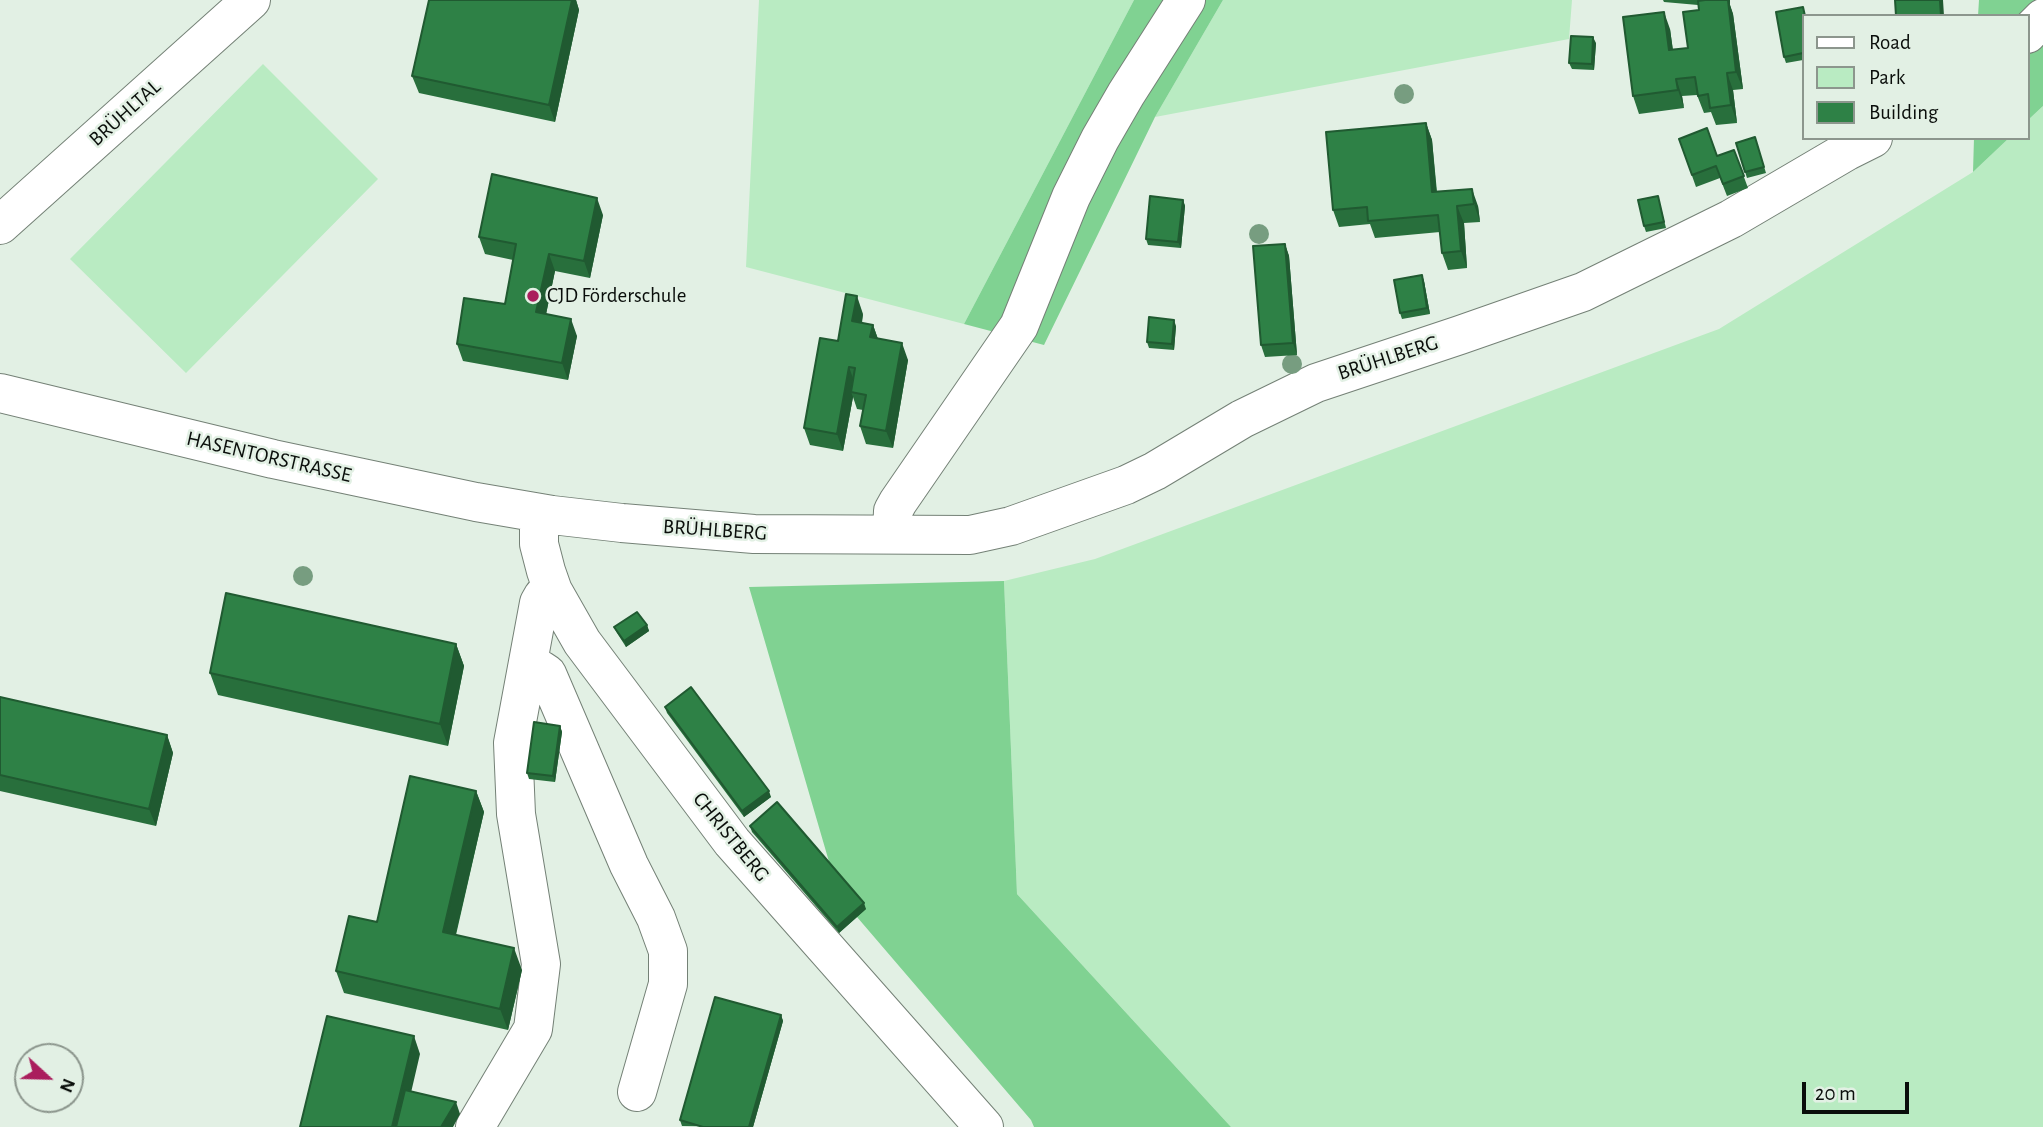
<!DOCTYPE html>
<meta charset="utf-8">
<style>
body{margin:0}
#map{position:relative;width:2043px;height:1127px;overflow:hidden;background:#e2f0e4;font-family:"Alegreya Sans",sans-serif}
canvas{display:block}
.legend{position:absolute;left:1802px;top:14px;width:228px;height:126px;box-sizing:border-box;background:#e2f0e4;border:2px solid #8c968d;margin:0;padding:9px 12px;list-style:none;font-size:21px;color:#0a0e0b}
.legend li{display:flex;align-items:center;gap:14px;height:35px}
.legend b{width:35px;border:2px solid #8c968d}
.north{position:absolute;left:14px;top:1043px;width:70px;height:70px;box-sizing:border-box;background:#e2f0e4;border:2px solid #8c968d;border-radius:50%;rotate:112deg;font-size:19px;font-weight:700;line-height:28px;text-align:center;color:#0a0e0b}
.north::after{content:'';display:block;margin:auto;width:24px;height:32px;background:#aa1e5d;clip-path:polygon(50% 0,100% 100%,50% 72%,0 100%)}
.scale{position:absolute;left:1802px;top:1082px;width:107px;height:32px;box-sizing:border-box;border:4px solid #0a0e0b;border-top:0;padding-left:9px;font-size:21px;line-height:24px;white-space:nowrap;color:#0a0e0b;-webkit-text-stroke:5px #e2f0e4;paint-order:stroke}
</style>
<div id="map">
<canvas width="2043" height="1127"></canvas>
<ul class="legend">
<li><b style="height:9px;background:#fff"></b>Road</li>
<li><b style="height:19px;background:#b9ebc2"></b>Park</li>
<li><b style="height:19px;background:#2e8146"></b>Building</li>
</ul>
<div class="north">N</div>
<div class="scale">20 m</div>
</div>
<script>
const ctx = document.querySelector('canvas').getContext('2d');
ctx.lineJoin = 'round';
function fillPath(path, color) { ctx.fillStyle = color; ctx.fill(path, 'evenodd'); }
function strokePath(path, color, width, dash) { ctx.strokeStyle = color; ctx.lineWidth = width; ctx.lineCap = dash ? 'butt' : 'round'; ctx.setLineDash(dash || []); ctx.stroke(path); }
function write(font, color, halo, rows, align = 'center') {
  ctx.font = font + ' "Alegreya Sans",sans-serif'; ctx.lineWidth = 5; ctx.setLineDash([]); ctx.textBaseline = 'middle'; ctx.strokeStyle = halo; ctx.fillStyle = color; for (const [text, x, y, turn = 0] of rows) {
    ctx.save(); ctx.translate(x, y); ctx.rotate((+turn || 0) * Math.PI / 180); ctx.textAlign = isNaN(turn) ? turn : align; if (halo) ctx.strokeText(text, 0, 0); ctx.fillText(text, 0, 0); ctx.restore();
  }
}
fillPath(new Path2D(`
 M759,0H1134L964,324L746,267Z
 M1223,0H1572L1569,39L1155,117Z
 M263,64L378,179L186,373L70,259Z
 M2043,106V1127H1231L1017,894L1004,581L1095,559L1719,329L1973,172L2009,138H2027V121Z`), '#b9ebc2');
fillPath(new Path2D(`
 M1134,0H1223L1155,117L1044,345L964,324Z
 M1979,0H2043V106L2027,121V16H1978Z
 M1974,138H2009L1973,172Z
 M1004,581L1017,894L1231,1127H1034L1031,1120L839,896L749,587Z`), '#80d292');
const minor = new Path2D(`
 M2027,34L2043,18
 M0,225L251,0
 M0,393L273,459L476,502L552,515L622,523L754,534L970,535L1011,526L1126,485L1155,471L1242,419L1316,383L1460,335L1583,292L1731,219L1847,151L1873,138
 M539,513V544L546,571L553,591L582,642L732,842L984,1127
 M892,534L893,511L898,502L1019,326L1071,197L1100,139L1126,94L1186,0
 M528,666L541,670L547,674L629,865L656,918L668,951V984L637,1092
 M475,1127L533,1029L541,964L516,814L513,743L539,603L543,596L553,591`);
strokePath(minor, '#748176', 40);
strokePath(minor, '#fff', 38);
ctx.fillStyle = '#779d80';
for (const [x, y] of [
 [1404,94],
 [1259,234],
 [1292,364],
 [303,576]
]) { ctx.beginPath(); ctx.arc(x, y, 10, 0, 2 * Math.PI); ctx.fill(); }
fillPath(new Path2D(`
 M429,0H576L579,10L555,122L419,93L412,76Z
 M1663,0H1730V5L1733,14L1743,89L1733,90L1737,123L1716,125L1711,112L1704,113L1697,95L1682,96L1684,108L1639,114L1633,96L1670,29L1673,50L1688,48L1699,10L1698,5L1664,2Z
 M1803,16V60L1786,63L1784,57Z
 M1596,43L1594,70L1572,69L1569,63Z
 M1426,123L1432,140L1437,192L1478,206L1480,222L1464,223L1467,268L1448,270L1442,253L1440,232L1375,238L1370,224L1339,227L1333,210Z
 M1755,137L1766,173L1747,178L1736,143Z
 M1679,139L1717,156L1734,150L1748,188L1727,196L1720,178L1696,187Z
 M1658,196L1666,228L1646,232L1644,226Z
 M1183,200L1185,206L1181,248L1148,245L1146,239Z
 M603,215L590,278L555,271L546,314L577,336L568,380L463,361L457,344L505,304L513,260L485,254L479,237Z
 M1285,244L1289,256L1297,355L1265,357L1261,345Z
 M1422,275L1424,281L1430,314L1402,319L1400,313Z
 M863,314L862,323L873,325L878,339L908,360L893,448L866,444L860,426L863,410L857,409L853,397L843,451L810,445L804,428L838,341Z
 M1176,326L1174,350L1149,348L1147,342Z
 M647,625L649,631L626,647L617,633L614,627Z
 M456,644L464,666L448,746L218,695L210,673Z
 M0,697L167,735L173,753L156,826L0,791Z
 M665,707L771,797L744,817L667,713Z
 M560,726L562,732L555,782L529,779L527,773Z
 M476,791L484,812L456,935L522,970L508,1030L344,993L336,971L377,922Z
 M750,826L866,909L839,933L752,832Z
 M781,1015L783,1021L753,1127L682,1126L680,1120Z`), '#286f3c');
fillPath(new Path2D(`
 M572,0H576L579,10L555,122L549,105Z
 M1727,0H1730V5L1733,14L1743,89L1736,72Z
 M1940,0H1943L1944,16H1941Z
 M1664,12L1670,29L1675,67L1669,50Z
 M1593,37L1596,43L1594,70L1592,64Z
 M1727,73L1733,90L1737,123L1731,105Z
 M1676,79L1682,96L1684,108L1678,90Z
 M1426,123L1432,140L1438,209L1432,192Z
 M1472,189L1478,206L1480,222L1474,204Z
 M597,198L603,215L590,278L584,261Z
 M1183,200L1185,206L1181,248L1178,242Z
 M1457,206L1464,223L1467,268L1461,251Z
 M1285,244L1289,256L1297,355L1293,343Z
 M549,254L555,271L543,329L536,312Z
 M1422,275L1424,281L1430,314L1427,308Z
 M857,296L863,314L859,338L852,321Z
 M571,319L577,336L568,380L562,363Z
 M1174,320L1176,326L1174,350L1172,344Z
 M873,325L879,342L870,337Z
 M902,343L908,360L893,448L886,431Z
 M849,367L855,384L851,392L853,397L843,451L837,434Z
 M647,625L649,631L626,647L624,641Z
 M456,644L464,666L448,746L440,724Z
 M560,726L562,732L555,782L553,776Z
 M167,735L173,753L156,826L149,809Z
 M476,791L484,812L451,954L443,932Z
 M769,791L771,797L744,817L742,811Z
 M864,903L866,909L839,933L837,927Z
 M514,948L522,970L508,1030L500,1009Z
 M781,1015L783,1021L753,1127H749Z
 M414,1036L420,1054L403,1127H392Z
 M456,1102L460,1114L453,1127H441Z`), '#205a31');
const building = new Path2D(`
 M429,0H572L549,105L412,76Z
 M1705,0H1728L1736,72L1727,73L1731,105L1710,108L1708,94L1698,96L1695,77L1676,79L1678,90L1633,96L1623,17L1664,12L1669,50L1688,48L1683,12L1699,10L1698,1Z
 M1895,0H1940L1941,16H1896Z
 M1803,7L1805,16H1803V53L1784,57L1776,12Z
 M1571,36L1593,37L1592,64L1569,63Z
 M1426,123L1432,192L1472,189L1474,204L1457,206L1461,251L1442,253L1438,215L1368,221L1367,207L1333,210L1326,132Z
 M1707,128L1717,156L1734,150L1744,176L1723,184L1716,166L1692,175L1679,139Z
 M1755,137L1764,167L1745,172L1736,143Z
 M492,174L597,198L584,261L549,254L536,312L571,319L562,363L457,344L464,298L505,304L516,244L479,237Z
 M1150,196L1183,200L1178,242L1146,239Z
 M1658,196L1664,222L1644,226L1638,200Z
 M1285,244L1293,343L1261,345L1253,246Z
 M1422,275L1427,308L1400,313L1394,280Z
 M846,294L857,296L852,321L873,325L870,337L902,343L886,431L860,426L866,395L851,392L855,368L849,367L837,434L804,428L820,338L838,341Z
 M1149,317L1174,320L1172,344L1147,342Z
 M226,593L456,644L440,724L210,673Z
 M637,612L647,625L624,641L614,627Z
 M691,687L769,791L742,811L665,707Z
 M0,697L167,735L149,809L0,775Z
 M534,722L560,726L553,776L527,773Z
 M410,776L476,791L443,932L514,948L500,1009L336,971L349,916L377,922Z
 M777,802L864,903L837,927L750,826Z
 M715,997L781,1015L749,1127H703L680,1120Z
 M327,1016L414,1036L392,1127H300Z
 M405,1090L456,1102L441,1127H396Z`);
fillPath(building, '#2e8146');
strokePath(building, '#205a31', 2);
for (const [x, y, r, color] of [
 [533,296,7,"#aa1e5d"]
]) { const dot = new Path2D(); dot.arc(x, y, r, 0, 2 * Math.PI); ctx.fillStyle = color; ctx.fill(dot); strokePath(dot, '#e2f0e4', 2.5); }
write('21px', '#0a0e0b', '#e2f0e4', [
 ["BRÜHLTAL",125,113,-42],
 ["BRÜHLBERG",1388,358,-18],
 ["HASENTORSTRASSE",269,457,13],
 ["BRÜHLBERG",715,530,4],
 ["CHRISTBERG",731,837,51]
]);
write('21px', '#0a0e0b', '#e2f0e4', [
 ["CJD Förderschule",547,296]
], 'left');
</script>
